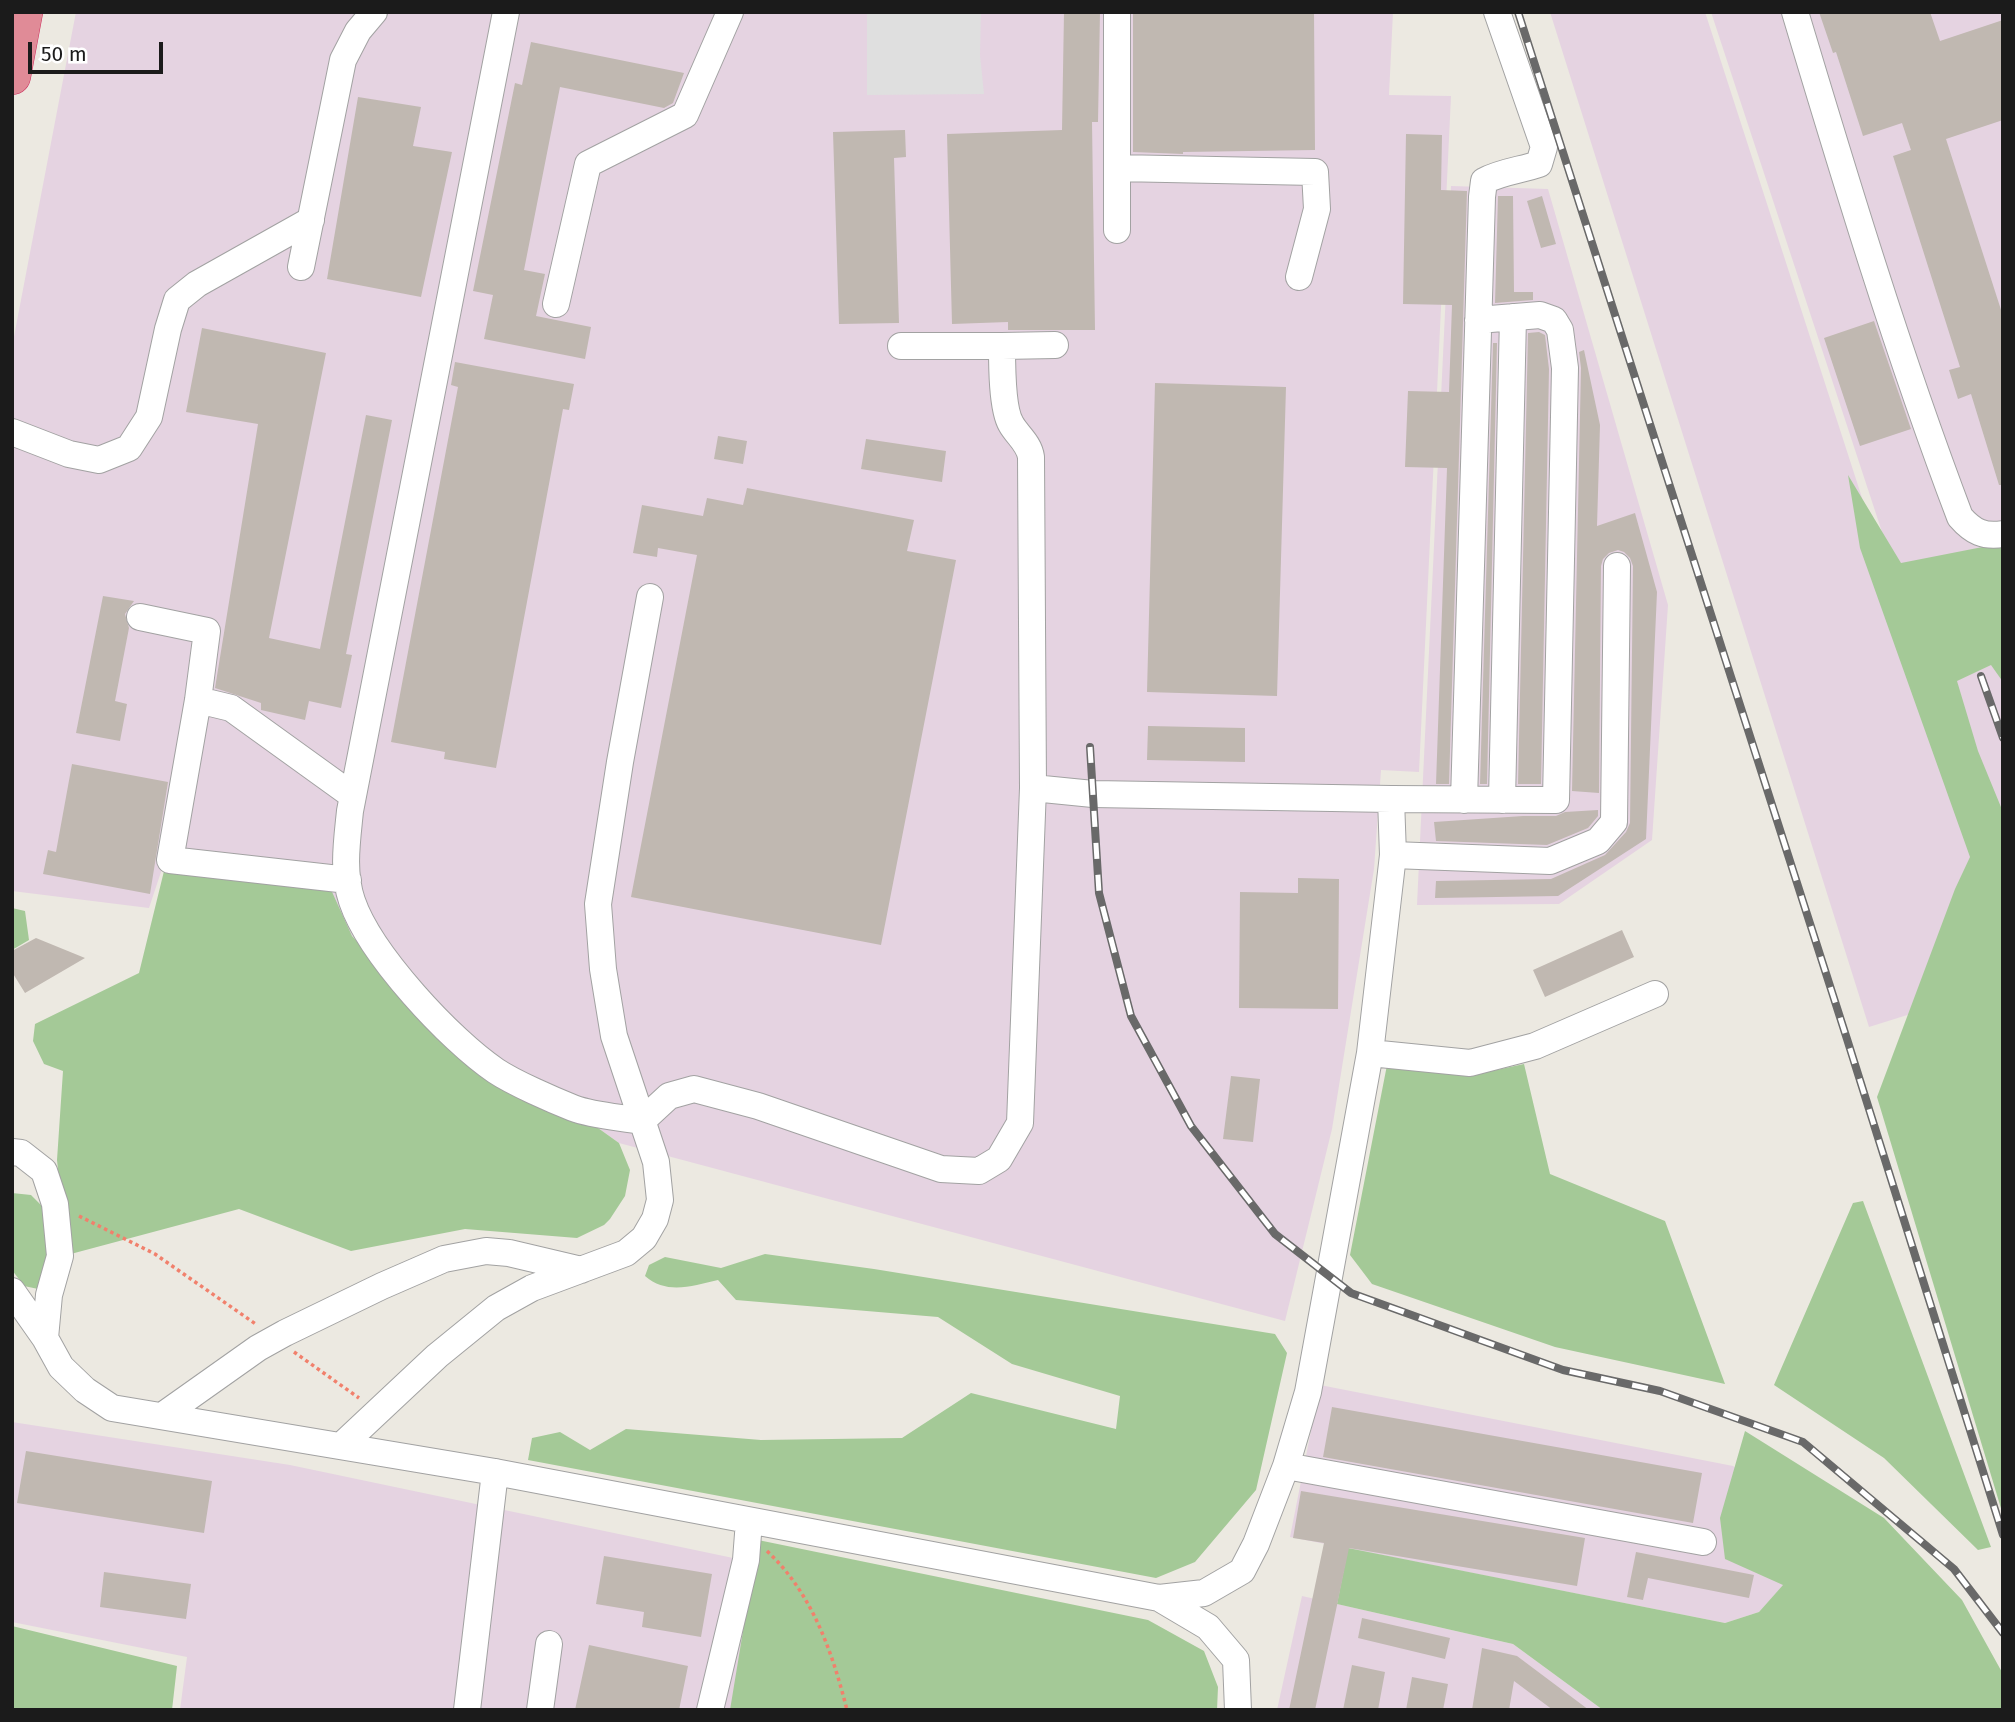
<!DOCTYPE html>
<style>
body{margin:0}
#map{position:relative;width:2015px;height:1722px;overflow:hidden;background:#ece9e1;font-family:"Fira Sans",sans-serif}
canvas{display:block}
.frame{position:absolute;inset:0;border:14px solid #1b1b1b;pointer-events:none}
.scale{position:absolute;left:28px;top:42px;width:135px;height:32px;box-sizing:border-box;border:4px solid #1b1b1b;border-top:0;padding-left:9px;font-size:21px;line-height:24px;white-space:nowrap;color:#1b1b1b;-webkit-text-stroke:5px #fff;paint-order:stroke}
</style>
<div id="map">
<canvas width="2015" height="1722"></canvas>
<div class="frame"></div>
<div class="scale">50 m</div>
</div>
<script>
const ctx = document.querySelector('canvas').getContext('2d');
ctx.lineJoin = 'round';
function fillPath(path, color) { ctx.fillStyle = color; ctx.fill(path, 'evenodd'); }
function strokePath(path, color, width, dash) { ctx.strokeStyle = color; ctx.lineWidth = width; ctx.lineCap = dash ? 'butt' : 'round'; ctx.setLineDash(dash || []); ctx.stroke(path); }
fillPath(new Path2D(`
 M76,12H1393L1389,95L1451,96L1419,772L1381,770L1374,869L1332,1129L1285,1321L619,1143L598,1128L520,1095L413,1002L352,936L165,860L149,908L12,891V347Z
 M1550,12H1705L2003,934V985L1869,1027Z
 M1711,12H2003V900Z
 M1451,186L1548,189L1668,605L1652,840L1559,904L1417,905Z
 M1320,1385L1733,1466L1794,1507L1799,1568L1759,1612L1725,1623L1290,1537Z
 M12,1422L290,1465L776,1567L753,1710H180L187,1657L12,1622Z
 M1302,1596L1513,1644L1603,1710H1277Z`), '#e5d3e1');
fillPath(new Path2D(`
 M1848,475L1901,563L2003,543V682L1991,665L1957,681L1978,751L2003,812V1515L1877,1097L1955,889L1970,857L1860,548Z
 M165,867L328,883L352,936L413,1002L569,1118L598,1128L619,1143L630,1170L625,1196L610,1219L604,1225L577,1238L465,1229L351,1251L239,1209L67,1255L57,1160L63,1071L44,1064L33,1041L35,1024L139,973Z
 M12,908L25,911L29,940L12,950Z
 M1524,1064L1550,1174L1665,1221L1725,1384L1555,1347L1372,1284L1350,1255L1387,1065L1473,1075Z
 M12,1193L31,1195L46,1210L54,1231L43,1290L24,1286L12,1270Z
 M1863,1201L1991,1547L1978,1550L1884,1458L1774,1385L1853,1203Z
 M765,1254L874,1269L1275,1334L1287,1353L1256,1490L1195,1562L1156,1578L528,1460L532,1438L560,1432L590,1450L626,1429L761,1440L902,1438L971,1393L1116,1429L1120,1396L1012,1364L938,1317L736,1300L718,1280C692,1286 667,1295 645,1276L649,1265L665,1257L721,1268Z
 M1745,1431L1884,1518L1962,1600L2003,1674V1710H1603L1513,1644L1337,1604L1348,1548L1725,1623L1759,1612L1783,1585L1725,1559L1720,1518Z
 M758,1540L1148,1620L1204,1651L1218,1687L1217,1710H730Z
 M12,1626L177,1666L172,1710H12Z`), '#a4c997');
fillPath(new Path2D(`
 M867,12H981L980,55L984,94L867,95Z`), '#dfdfdf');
fillPath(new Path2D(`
 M1064,12H1100L1098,122H1092L1095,330H1008V322L952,324L947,134L1062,130Z
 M1133,12H1314L1315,150L1183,152V154L1133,152Z
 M1819,12H1930L1940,41L2003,20V120L1946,139L2003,316V485H1999L1971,394L1958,399L1949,370L1960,367L1893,156L1911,150L1902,123L1863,136L1836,52L1833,53Z
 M531,42L684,73L673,103L664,108L560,87L524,270L545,274L536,316L591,327L585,359L484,339L493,295L473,291L515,83L522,85Z
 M358,97L421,107L413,146L452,152L421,297L327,279Z
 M905,130L906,157L894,158L899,323L839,324L833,132Z
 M1406,134L1442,135L1441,190L1467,191L1449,784H1436L1447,468L1405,467L1408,391L1449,392L1452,305L1403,304Z
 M1498,196H1513L1514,292H1533V300L1495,303Z
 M1542,196L1556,244L1541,248L1527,201Z
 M1874,321L1911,429L1860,446L1824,338Z
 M202,328L326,353L269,638L320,649L366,415L392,420L346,654L352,655L341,708L309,701L305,720L261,710V703L215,688L258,424L186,412Z
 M1539,332L1545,335L1549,369L1541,784H1518L1528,333Z
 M1493,343H1497L1487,784H1480Z
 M1584,350L1600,425L1597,526L1635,513L1657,592L1646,839L1558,896L1435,898L1436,881L1551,879L1605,855L1626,832L1630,823L1633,566L1630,558L1624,552L1618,550L1609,553L1603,559L1601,566L1599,793L1572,791L1581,368L1579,352Z
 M455,362L574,384L569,410L563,409L496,768L444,759L445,752L391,742L458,387L451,385Z
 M1155,383L1286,387L1277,696L1147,692Z
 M718,436L747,441L743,464L714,459Z
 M866,439L946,451L942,482L861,469Z
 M747,488L914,520L907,551L956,560L881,945L631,897L697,555L658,548L657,557L633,553L642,505L703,516L707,498L743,505Z
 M103,596L134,601L125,614L129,628L115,701L127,704L120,741L76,733Z
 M1148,726L1245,728V762L1147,760Z
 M72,764L168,782L150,894L43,874L48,850L56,852Z
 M1598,810V816L1588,828L1547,845L1436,841L1434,822L1523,816H1556L1565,812Z
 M1298,878L1339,879L1338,1009L1239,1008L1240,892L1298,893Z
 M1622,930L1634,957L1545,997L1533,970Z
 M36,938L85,958L25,993L12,972V951Z
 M1231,1076L1260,1079L1253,1142L1223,1139Z
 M1332,1407L1702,1473L1693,1523L1323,1457Z
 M26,1451L212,1481L204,1533L17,1503Z
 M1301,1491L1585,1538L1577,1586L1349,1548L1315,1710H1289L1324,1543L1293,1538Z
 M1636,1552L1754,1575L1749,1598L1648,1578L1643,1600L1627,1597Z
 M604,1556L712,1574L701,1637L642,1627L644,1612L596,1604Z
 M104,1572L191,1584L186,1619L100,1607Z
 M1362,1618L1450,1638L1445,1659L1358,1638Z
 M589,1645L688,1666L679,1710H575Z
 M1482,1648L1517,1656L1589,1710H1553L1514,1681L1509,1710H1472Z
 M1352,1665L1385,1672L1378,1710H1343Z
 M1412,1677L1448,1684L1443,1710H1406Z`), '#c0b8b1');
const minor = new Path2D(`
 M506,12L350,811C347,841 342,872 352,901C370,954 450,1040 496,1071C514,1083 553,1100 573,1108C594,1116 620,1117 642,1121L669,1096L694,1089L758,1106L941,1169L979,1171L999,1159L1020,1123L1033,788L1031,457C1029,443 1017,435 1011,424C1002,409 1002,364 1002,346H901
 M1795,12C1846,182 1897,351 1960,517C1973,532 1984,537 2003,534
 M1117,168L1315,172L1317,209L1299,277
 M1117,230V12
 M301,267L343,60L358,31L374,12
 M556,304L588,164L685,115L730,12
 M1002,346L1055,345
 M12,432L69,454L99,460L129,448L149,417L168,329L177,300L197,284L311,220
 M140,617L207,631L198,700L170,860L348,880
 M198,700L231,708L353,796
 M1033,788L1093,794L1391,799L1556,800L1565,368L1560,330L1554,320L1540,315L1478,320
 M1464,800L1482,197L1484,181C1500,172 1521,170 1539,164L1544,147L1497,12
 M1502,800L1513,317
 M1393,855L1550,861L1598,841L1614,822L1617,566
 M1370,1053L1470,1063L1535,1046L1655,994
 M12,1152L21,1153L44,1171L55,1204L60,1256L49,1295L45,1338
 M12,1291L45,1338L61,1367L85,1390L112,1408L495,1472L1159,1598L1204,1593L1242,1571L1256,1544L1286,1466L1308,1392L1370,1053L1393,855L1391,799
 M162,1416L258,1348L285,1333L382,1286L444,1259L486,1251L509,1253L581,1270
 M341,1446L437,1356L496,1308L532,1288L626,1253L644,1238L655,1219L660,1200L656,1162L614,1036L603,969L598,904L620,762L650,597
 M1286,1466L1703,1542
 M1159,1598L1208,1627L1236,1660L1238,1710
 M467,1710L495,1472
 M540,1710L549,1644
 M710,1710L746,1560L749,1521`);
const highway = new Path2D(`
 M12,76L24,12`);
strokePath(minor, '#a2a2a2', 28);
strokePath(highway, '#cb2d5c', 38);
strokePath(new Path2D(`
 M79,1216L155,1254L257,1325
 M294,1352L359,1398
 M767,1551C812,1593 832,1651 847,1710`), '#f1806c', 3.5, [3.5, 3.5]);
strokePath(minor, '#fff', 26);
strokePath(highway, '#e08b97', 37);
const rail = new Path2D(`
 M1518,12L1847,1039L2003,1535
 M1981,676L2003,738
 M1090,747L1099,893L1131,1016L1191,1126L1275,1234L1351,1293L1563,1370L1660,1391L1803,1442L1954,1569L2003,1633`);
strokePath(rail, '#696969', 8);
strokePath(rail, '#fff', 5, [16]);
</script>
